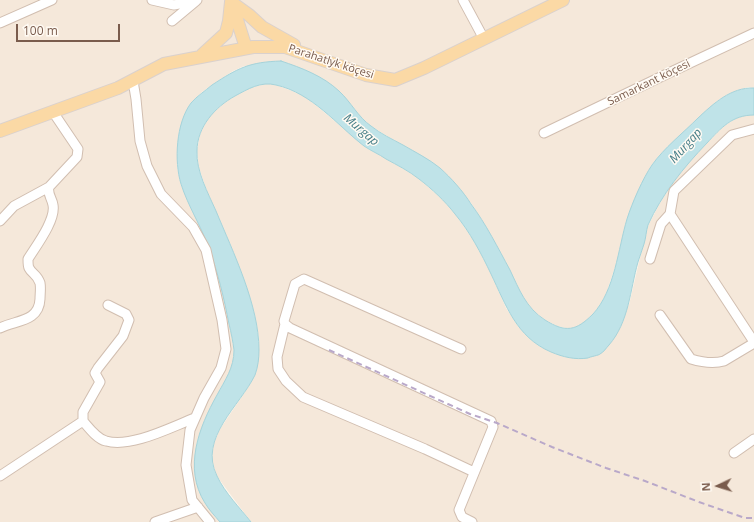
<!DOCTYPE html>
<meta charset="utf-8">
<style>
body{margin:0}
#map{position:relative;width:754px;height:522px;overflow:hidden;background:#fdf6ec;font-family:"Open Sans",sans-serif}
canvas{display:block}
.north{position:absolute;left:698px;top:466px;width:40px;height:40px;-webkit-text-stroke:3px #fffaf3;paint-order:stroke;rotate:266deg;font-size:11px;font-weight:700;line-height:16px;text-align:center;color:#7a5c4d}
.north::after{content:'';display:block;margin:auto;width:14px;height:18px;background:#7a5c4d;clip-path:polygon(50% 0,100% 100%,50% 72%,0 100%)}
.scale{position:absolute;left:16px;top:24px;width:104px;height:18px;box-sizing:border-box;border:2px solid #7a5c4d;border-top:0;padding-left:5px;font-size:12px;line-height:14px;white-space:nowrap;color:#7a5c4d;-webkit-text-stroke:3px #fffaf3;paint-order:stroke}
</style>
<div id="map">
<canvas width="754" height="522"></canvas>
<div class="north">N</div>
<div class="scale">100 m</div>
</div>
<script>
const ctx = document.querySelector('canvas').getContext('2d');
ctx.lineJoin = 'round';
function fillPath(path, color) { ctx.fillStyle = color; ctx.fill(path, 'evenodd'); }
function strokePath(path, color, width, dash) { ctx.strokeStyle = color; ctx.lineWidth = width; ctx.lineCap = dash ? 'butt' : 'round'; ctx.setLineDash(dash || []); ctx.stroke(path); }
function write(font, color, halo, rows, align = 'center') {
  ctx.font = font + ' "Open Sans",sans-serif'; ctx.lineWidth = 3; ctx.setLineDash([]); ctx.textBaseline = 'middle'; ctx.strokeStyle = halo; ctx.fillStyle = color; for (const [text, x, y, turn = 0] of rows) {
    ctx.save(); ctx.translate(x, y); ctx.rotate((+turn || 0) * Math.PI / 180); ctx.textAlign = isNaN(turn) ? turn : align; if (halo) ctx.strokeText(text, 0, 0); ctx.fillText(text, 0, 0); ctx.restore();
  }
}
fillPath(new Path2D(`
 M0,0H754V88L748,87L729,94L717,101L661,154L651,166L628,217L618,258L606,294L598,308L589,318L580,326L570,329L557,326L545,320L533,311L522,297L509,270L486,227L471,203L440,168L372,127L361,118L351,105L244,66L233,71L202,92L191,103L179,134L177,167L181,185L209,247L218,274L225,300L234,350L233,363L230,374L221,387L197,441L195,459V474L205,503L220,522H0Z
 M263,84H274L305,96L368,149L382,156L417,177L443,200L456,215L473,239L491,273L506,308L518,326L529,338L542,348L629,305L647,228L661,201L673,182L692,158L724,126L738,117L743,115H754V522H251L216,475L212,460L213,445L220,429L247,389L256,372L259,337L253,310L245,284L234,254L208,194L199,168L197,151L200,134L209,116L229,99L250,88Z`), '#f5e8da');
const water = new Path2D(`
 M281,61C302,68 323,76 339,91C351,102 358,117 371,126C381,134 392,139 403,145C415,152 429,159 440,168C451,178 463,191 471,204C486,224 498,248 510,270C519,289 526,308 545,320C566,333 576,331 593,314C615,290 618,249 627,219C632,203 643,178 652,165C664,148 683,133 698,118C713,104 731,87 754,88V115C732,115 721,128 707,143C683,168 662,194 648,225C646,231 646,238 644,244C642,250 640,256 638,262C630,290 629,322 609,345C606,348 604,352 600,354C600,355 589,357 588,358C575,360 563,357 551,352C516,337 506,305 491,274C481,253 470,232 455,214C445,201 432,189 419,179C409,171 397,165 386,159C379,154 371,151 364,146C337,125 312,93 276,85C261,81 248,89 235,96C215,107 197,127 197,151C196,171 208,193 216,211C233,252 259,305 259,350C259,358 258,367 255,375C240,406 198,438 217,476C225,493 240,508 251,522H220C215,516 209,510 205,503C183,468 199,427 217,395C225,380 234,368 234,350C233,342 231,332 229,324C224,298 218,273 209,248C201,226 188,206 181,184C174,161 176,123 191,103C197,96 205,91 212,85C238,68 249,62 281,61Z`);
fillPath(water, '#bfe3e8');
strokePath(water, '#a5d3da', 1);
const minor = new Path2D(`
 M152,0L174,5L197,0
 M463,0L484,39
 M172,21L196,1
 M0,23L52,0
 M133,81L136,99L140,141L147,166L161,194L193,227L206,250L222,320L226,349L221,368L204,398L190,430L186,465L192,500L210,522
 M544,133L673,71L754,33
 M670,214L754,342
 M0,221L14,206L49,187
 M650,259L661,224L670,214L674,191L732,135L754,129
 M108,305L126,314L129,320L123,336L98,368L95,373L100,382L83,412V421C89,428 97,439 106,441C132,448 171,427 195,418
 M660,315L691,359C701,362 714,364 724,361L754,343
 M285,324L290,328L491,421L493,427L459,510L462,517L472,522
 M0,328C16,320 39,322 40,299C40,294 41,288 40,283C37,274 32,274 29,268C28,266 28,261 28,259C36,246 56,220 53,205C52,198 47,194 49,187L77,157L78,149L53,112
 M461,349L304,279L295,284L284,321L285,324L277,357L278,369L286,381L303,397L425,449L474,472
 M734,453L754,439
 M0,476L83,421
 M155,522L198,507`);
const major = new Path2D(`
 M231,2L249,15L262,27L294,45
 M233,7L246,48
 M202,55L226,33L229,21L231,2
 M0,131L118,88L164,64L253,47H285L366,75L395,80L424,68L563,0`);
strokePath(minor, '#d1beb0', 11);
strokePath(major, '#dad1cd', 14);
strokePath(minor, '#fff', 9);
strokePath(major, '#fbd9a5', 12);
strokePath(new Path2D(`
 M329,350L470,414L497,423L552,447L606,468L645,481L699,502L745,518H754`), '#b9a8c9', 2, [6, 4]);
write('11px', '#7a5c4d', '#fffaf3', [
 ["Parahatlyk köçesi",331,62,18],
 ["Samarkant köçesi",649,83,-26]
]);
write('italic 12px', '#437c86', '#fffaf3', [
 ["Murgap",361,130,41],
 ["Murgap",686,146,-48]
]);
</script>
